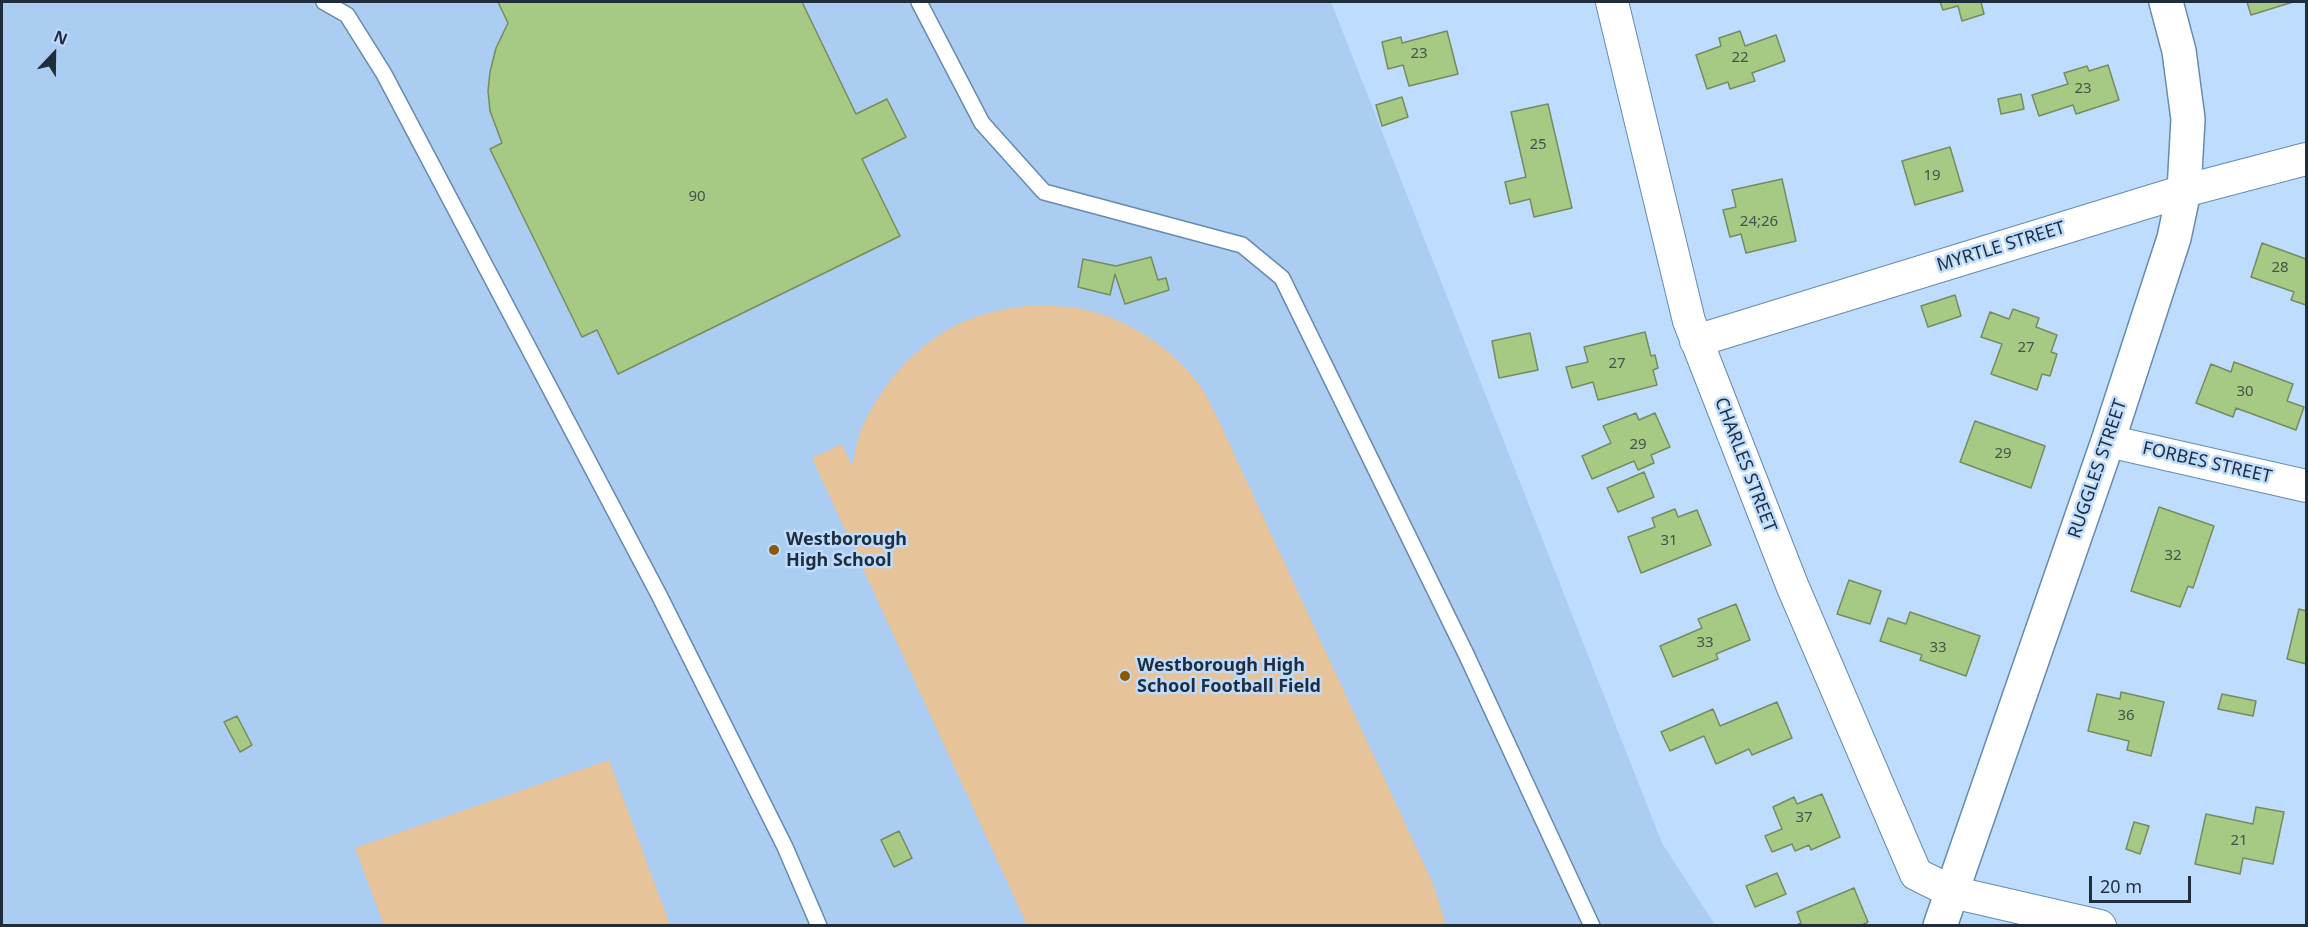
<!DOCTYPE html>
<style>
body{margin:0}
#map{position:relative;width:2308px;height:927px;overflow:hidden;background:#bedcfd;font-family:"Noto Sans",sans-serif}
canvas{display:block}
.frame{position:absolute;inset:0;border:3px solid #1f2d3d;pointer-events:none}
.north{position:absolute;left:24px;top:24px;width:60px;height:60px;-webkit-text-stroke:4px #bedcfd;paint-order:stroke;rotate:22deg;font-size:16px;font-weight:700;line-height:24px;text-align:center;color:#1f2d3d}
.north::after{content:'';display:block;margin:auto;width:21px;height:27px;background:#1f2d3d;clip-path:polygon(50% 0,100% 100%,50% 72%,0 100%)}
.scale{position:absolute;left:2089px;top:876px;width:102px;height:27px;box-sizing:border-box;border:3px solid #1f2d3d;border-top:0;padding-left:8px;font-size:18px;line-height:21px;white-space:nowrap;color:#1f2d3d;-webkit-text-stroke:4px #bedcfd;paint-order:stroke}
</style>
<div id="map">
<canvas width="2308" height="927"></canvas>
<div class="frame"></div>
<div class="north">N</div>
<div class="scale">20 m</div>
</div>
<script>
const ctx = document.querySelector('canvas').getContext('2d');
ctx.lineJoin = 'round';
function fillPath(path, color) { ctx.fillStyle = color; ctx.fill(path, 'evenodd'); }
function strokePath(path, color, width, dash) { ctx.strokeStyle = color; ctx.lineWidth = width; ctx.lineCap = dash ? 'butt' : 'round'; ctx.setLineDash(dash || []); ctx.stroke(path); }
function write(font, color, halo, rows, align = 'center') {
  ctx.font = font + ' "Noto Sans",sans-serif'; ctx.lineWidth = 5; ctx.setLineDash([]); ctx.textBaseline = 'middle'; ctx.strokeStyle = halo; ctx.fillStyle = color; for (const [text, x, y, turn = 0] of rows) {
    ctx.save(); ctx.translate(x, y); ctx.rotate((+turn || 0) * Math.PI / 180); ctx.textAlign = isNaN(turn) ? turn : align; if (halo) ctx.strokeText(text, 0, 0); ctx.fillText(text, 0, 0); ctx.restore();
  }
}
fillPath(new Path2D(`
 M2,2H1331L1662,843L1715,925L2,926Z`), '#abcdf1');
fillPath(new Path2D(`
 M1033,305C1045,306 1058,306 1070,307C1119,313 1168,344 1198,383C1205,392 1210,404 1216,415L1434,886L1446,925H1027L812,458L842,444L852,466C855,454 857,441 861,430C886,373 934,324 997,311C1009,308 1021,307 1033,305Z
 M609,760L670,925H384L355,848Z`), '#e7c399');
const building = new Path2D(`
 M498,2H802L856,114L887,99L906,137L862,159L900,236L618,374L597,330L582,337L490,149L502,143L490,111L488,91L490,72L496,48L508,23Z
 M1940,2H1981L1984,14L1962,21L1958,6L1943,10Z
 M2247,2H2293L2251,15Z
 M1447,31L1458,74L1409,86L1403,65L1388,69L1382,42L1401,37L1402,43Z
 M1740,31L1745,46L1776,35L1785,61L1752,73L1755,81L1730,89L1728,82L1707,89L1696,55L1721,46L1719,38Z
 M2108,65L2119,100L2076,114L2073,105L2039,116L2032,95L2068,84L2064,73L2087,66L2089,71Z
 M2021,94L2024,109L2001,114L1998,99Z
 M1402,97L1408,117L1382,126L1376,105Z
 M1548,104L1572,208L1534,217L1530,199L1510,204L1505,182L1526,177L1511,112Z
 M1950,147L1963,191L1915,205L1902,161Z
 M1782,179L1796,241L1746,253L1741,234L1730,237L1723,210L1736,207L1732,190Z
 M2262,243L2306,259V305L2291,300L2294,292L2251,277Z
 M1151,257L1158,280L1166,278L1169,290L1125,304L1115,274L1110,295L1078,287L1083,259L1116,266Z
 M1955,295L1961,316L1928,327L1921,306Z
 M2013,309L2039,318L2036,327L2057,335L2051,352L2057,354L2050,376L2042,374L2037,390L1991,374L2002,344L1981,337L1990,312L2009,319Z
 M1645,332L1651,356L1655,355L1658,368L1653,370L1657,385L1598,400L1593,382L1572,388L1566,367L1588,362L1584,347Z
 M1530,333L1538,370L1499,378L1492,341Z
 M2234,362L2293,384L2287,401L2304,407L2296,430L2236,408L2233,417L2196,403L2211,364L2231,372Z
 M1636,413L1639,420L1655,413L1670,447L1651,455L1654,463L1638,470L1634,461L1592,479L1582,456L1611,443L1603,426Z
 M1975,421L2045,446L2031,488L1960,462Z
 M1644,472L1654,497L1618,512L1607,488Z
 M2159,507L2214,526L2193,588L2188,586L2180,607L2131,591Z
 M1675,509L1678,517L1697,510L1711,545L1641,573L1628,537L1655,527L1652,518Z
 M1849,580L1881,591L1870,624L1837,614Z
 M1736,604L1750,640L1716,654L1718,659L1673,677L1660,646L1702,628L1698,619Z
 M2299,609L2306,611V664L2287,659Z
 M1910,612L1980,636L1966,676L1920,660L1922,655L1880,641L1888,618L1906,624Z
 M2121,692L2164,702L2151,756L2127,750L2129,741L2088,731L2097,694L2120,699Z
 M2222,694L2256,701L2253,716L2218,709Z
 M1777,702L1792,738L1752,755L1749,749L1716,764L1704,736L1670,751L1661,732L1713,709L1720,726Z
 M237,716L252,745L240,752L224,722Z
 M1822,794L1840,837L1811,850L1809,845L1795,851L1792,844L1772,852L1765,836L1782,829L1773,807L1794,797L1797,804Z
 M2256,807L2284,812L2273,864L2243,858L2240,874L2195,864L2206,814L2253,824Z
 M2134,822L2149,826L2140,854L2126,849Z
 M899,831L912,858L894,867L881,840Z
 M1777,873L1786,894L1755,907L1746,886Z
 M1854,888L1868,922L1860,926H1794L1801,923L1797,912Z`);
fillPath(building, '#a6ca83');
strokePath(building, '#768c60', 1.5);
const lane = new Path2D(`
 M324,2L347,15L384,74L659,595L785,847L819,926
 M919,2L982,123L1044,192L1242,245L1282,278L1466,654L1592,926`);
const street = new Path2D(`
 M1612,2L1689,321L1792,585L1916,874L1952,892L2100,926
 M1696,341L2184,191L2306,159
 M2108,441L2306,486`);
const secondary = new Path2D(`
 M1940,926L2108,441L2174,238L2184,191L2188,119L2179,51L2166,2`);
strokePath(lane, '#678aaf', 18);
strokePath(street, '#678aaf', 34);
strokePath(secondary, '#678aaf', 36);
strokePath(lane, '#fff', 15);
strokePath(street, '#fff', 32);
strokePath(secondary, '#fff', 33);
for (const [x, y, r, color] of [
 [774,550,6,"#8d5907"],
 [1125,676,6,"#8d5907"]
]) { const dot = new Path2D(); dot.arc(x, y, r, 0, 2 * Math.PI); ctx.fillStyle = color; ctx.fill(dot); strokePath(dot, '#bedcfd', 2); }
write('15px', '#41544e', null, [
 ["23",1419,54],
 ["22",1740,58],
 ["23",2083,89],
 ["25",1538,145],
 ["19",1932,176],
 ["90",697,197],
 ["24;26",1759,222],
 ["28",2280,268],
 ["27",2026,348],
 ["27",1617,364],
 ["30",2245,392],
 ["29",1638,445],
 ["29",2003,454],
 ["31",1669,541],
 ["32",2173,556],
 ["33",1705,643],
 ["33",1938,648],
 ["36",2126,716],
 ["37",1804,818],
 ["21",2239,841]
]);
write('18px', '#1f2d3d', '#bedcfd', [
 ["MYRTLE STREET",2001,247,-17],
 ["FORBES STREET",2207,463,13],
 ["CHARLES STREET",1745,465,69],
 ["RUGGLES STREET",2098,469,-71]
]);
write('bold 18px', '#1f2d3d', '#bedcfd', [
 ["Westborough",786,540],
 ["High School",786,561],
 ["Westborough High",1137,666],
 ["School Football Field",1137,687]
], 'left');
</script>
